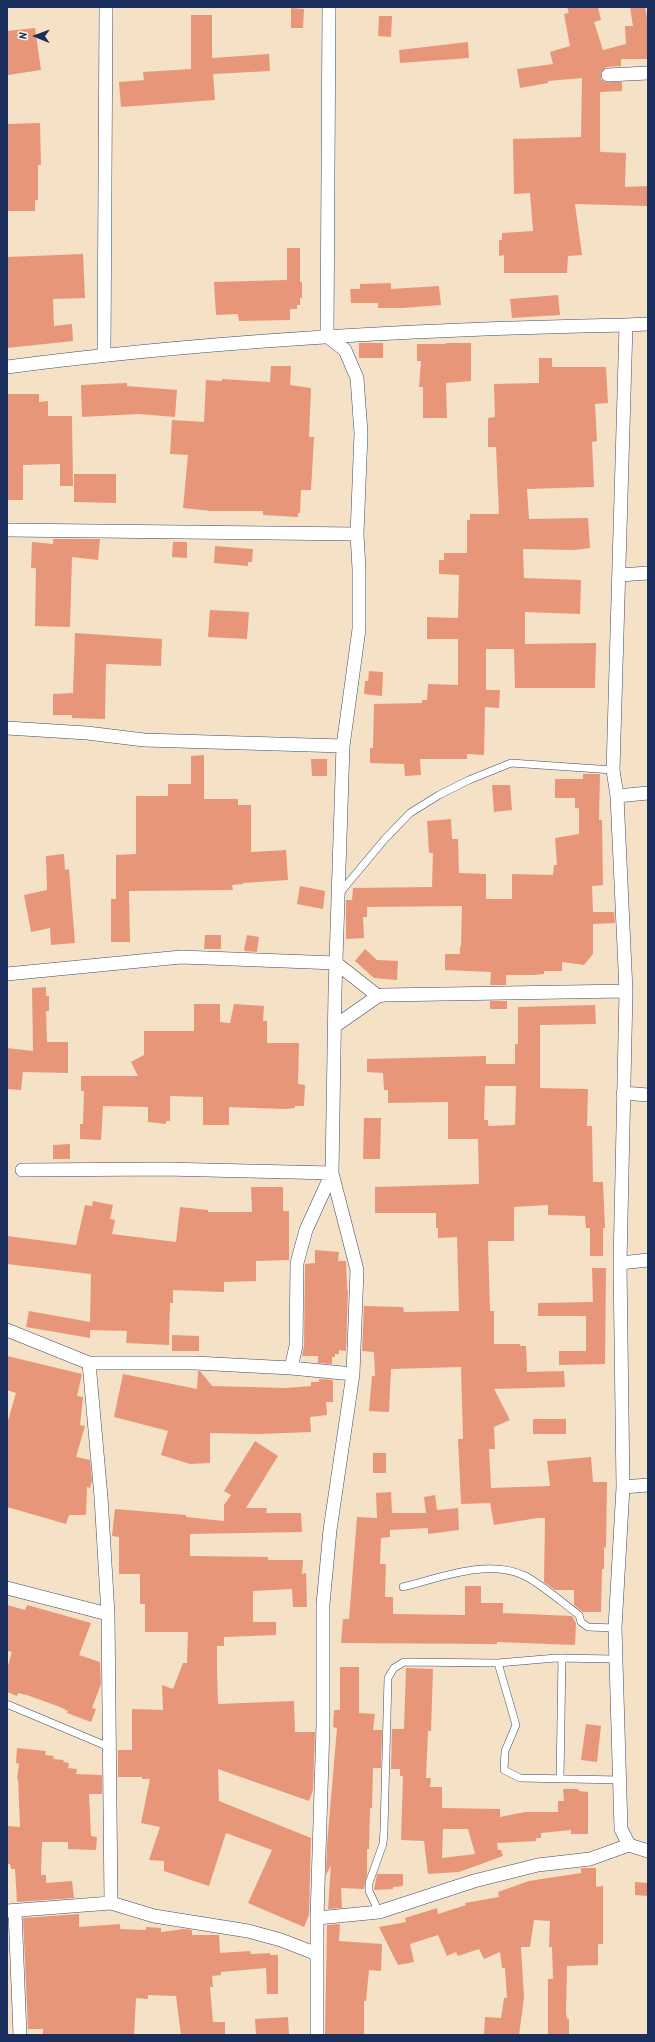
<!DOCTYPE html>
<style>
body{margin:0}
#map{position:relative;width:655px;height:2042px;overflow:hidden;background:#f5e1c6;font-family:Kalam,sans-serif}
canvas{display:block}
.frame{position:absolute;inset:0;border:8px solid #1b2f5e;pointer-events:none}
.north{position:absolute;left:16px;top:16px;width:40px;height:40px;-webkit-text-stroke:3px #fcf5e5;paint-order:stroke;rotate:271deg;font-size:11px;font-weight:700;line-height:16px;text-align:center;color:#1b2f5e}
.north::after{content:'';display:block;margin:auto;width:14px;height:18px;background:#1b2f5e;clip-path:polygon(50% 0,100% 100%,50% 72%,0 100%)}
</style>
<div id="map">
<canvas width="655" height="2042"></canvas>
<div class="frame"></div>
<div class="north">N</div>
</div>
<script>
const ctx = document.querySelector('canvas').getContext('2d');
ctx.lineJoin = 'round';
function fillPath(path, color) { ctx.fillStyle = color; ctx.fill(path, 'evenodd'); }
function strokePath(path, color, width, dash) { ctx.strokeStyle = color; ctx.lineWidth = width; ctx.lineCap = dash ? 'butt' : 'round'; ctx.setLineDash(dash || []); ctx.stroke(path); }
fillPath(new Path2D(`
 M567,7H598L601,20L594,22L603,50L626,44L625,26H633L630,7H645L648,23V59H621V66L607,67L601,72V79L605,82H622V91L600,92V152L626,153L625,187L648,186V206L575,204L582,255L568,256L567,273H504V255L499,256V240H502V233L533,231L530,193L514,194L513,139L581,137L582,78L548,81V83L520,88L517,69L553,64L550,52L570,46L564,14L569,13Z
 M291,8L304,9L303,28H291Z
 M191,15H212V58L269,54L270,71L213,74L215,100L121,107L119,82L144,80L143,72L191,69Z
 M379,16H392L391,37L378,36Z
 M35,28L41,70L8,75L7,31Z
 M468,42L469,58L400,63L399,50Z
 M40,123L41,165H38V200H35V211H7V124Z
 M287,248H300V282H302V298H300V305H297V309H290V320L239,321L238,314L216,315L214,282L287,280Z
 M83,254L85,298L53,299L54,326L72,324L73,341L7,348V257Z
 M391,283V289L439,286L441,305L402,308H378V303H351L350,289H360V284Z
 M558,295L560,315L512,318L510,299Z
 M359,343H383V358H359Z
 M446,343H471V381L446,383L447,418H423V387H419L421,361H417V344H446Z
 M539,358H552V367H606L608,403L595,404L597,441L592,442L594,487L527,489L529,519L588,518L590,548L574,550L523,549L524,578L581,580L580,614L525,612V644L596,643L595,688H515L514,649H486V690H500L499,708L485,707L484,755L467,754V759H420L421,775L405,776L404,764L370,763V748H373L374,704L422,703V700H427L428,684L458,685V639H427V617L458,618L459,575L439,574V560H444V553H467V520H470V514H499L496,447H488V418L495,417L494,384L539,383Z
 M271,366H291L290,385L311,388L309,437H314L311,490H301L300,513H298V517L263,515V511H211L183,508L188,455L170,454L172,420L204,422L206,380L222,381V379L270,382Z
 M127,383V386L177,390L175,417L138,414L82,417L81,385Z
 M7,394H39V402L48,401V416H72L73,486H60V464L23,465V500H7Z
 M74,474H116V503L74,502Z
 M53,539H100L98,560L72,557L70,627L35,626L36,568H31L32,542L53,544Z
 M173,542H187V558L172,557Z
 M215,546L253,549L252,562H248V566L214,563Z
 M210,610L249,612L247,639L208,637Z
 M75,633L162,639L161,666L106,664L105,719L72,718V715H53V694L73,693Z
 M369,671L383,672L382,696L364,694L365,681H368Z
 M204,755V799H238V805H251V852L286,850L288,880L243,883V884L232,885L233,890L129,891L130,942H111V899H116V855L136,854V796H168V784H191V756Z
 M311,759H327V776H312Z
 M583,774H600L599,820H602L603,885L592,886L593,912H614L615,923L593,924V954L584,965L562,962V971H544V974L534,975H506V985H490L491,972L445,970V954H460V946H461L462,906L367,907V917H363L364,938L346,939V900H352L353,888L432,887L433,853H429L427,821L451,819L452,839H458L459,873L486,874V899H512V874L553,875L554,865H557L555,838L579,834V808H575V798H555V779H583Z
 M492,785H510L512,810L494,812Z
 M64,854L65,870L69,869L75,943L51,945L50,928L31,932L24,895L47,890L46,856Z
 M300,886L325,891L323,909L297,904Z
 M205,935H221V949H204Z
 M247,935L259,937L257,952L245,951L244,949Z
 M365,949L377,960L398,961L397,980L374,978L355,961Z
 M46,987V996H49V1011H46L47,1042H68V1073L23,1072L21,1090L7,1089V1048L33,1051L32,988Z
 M490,1001H507V1009H490Z
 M194,1004H220V1022L230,1023L234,1004L264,1006L263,1021H267V1043H299L298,1084L305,1085L304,1106H295V1108L284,1109L229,1107V1125H203V1097L170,1096V1121H166V1124L148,1122V1107L103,1106L101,1140L80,1139V1124H83L84,1091H81V1076H138L131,1062L144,1055V1031H194Z
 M595,1005L596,1024L540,1025V1088L588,1089L587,1126H592L593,1182H603L605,1228H603V1256H590V1228H586L585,1216L548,1215V1205L514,1207V1241H488L490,1311H494V1344H520V1346H526L527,1372L564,1371L565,1387L494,1389L510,1420L494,1427L495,1449H489L491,1488L550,1486L547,1461L591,1457L593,1482H607L606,1548L604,1547V1569H602L601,1612H583L574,1605V1590H555L544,1582L545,1518H538L494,1525L490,1503L461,1504L458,1439H463L461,1367L391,1369L389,1412L369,1411L372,1376H375L374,1352L362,1351L364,1306L403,1307L404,1312L459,1311L457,1237L438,1238V1228H436V1213H375V1187L479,1184L478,1139H448V1102L388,1103V1090H384L383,1073L367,1072V1059L486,1056V1064H515V1044H518V1007ZM485,1086H516L515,1125L488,1126V1120H484Z
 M364,1118H381L380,1159H363Z
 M70,1144V1159H53V1145Z
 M251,1187H283V1211H289V1260L256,1261V1281L224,1282V1292L173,1290V1303H170L169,1345L126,1343L127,1331L90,1330V1338L26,1327L29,1311L90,1322L91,1274L7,1264V1236L76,1245L85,1205L92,1206L93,1201L113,1205L110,1219L115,1220L112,1234L176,1242L180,1207L208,1210V1212H252Z
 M315,1250L339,1252L338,1261H346L347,1290H348L346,1351L339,1350V1354H335V1357H332V1364L318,1363V1356H302L304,1346L305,1264L315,1263Z
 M592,1268H606L605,1364L559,1365V1351H586V1316H538V1303L593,1302Z
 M172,1335L199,1336V1351H172Z
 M7,1356L82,1374L77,1396L83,1397L80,1425L85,1426L76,1457L90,1460L92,1481L90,1488L87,1487L86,1515H69L66,1524L7,1507V1424L16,1393L7,1390Z
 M198,1371H200L212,1386L286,1388L311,1386V1382H319V1379L333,1380V1402H326L327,1415L310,1417L311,1432L259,1434L210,1433V1463L190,1464L161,1455L168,1431L114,1417L123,1374L197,1389Z
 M533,1419H566V1434H533Z
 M255,1441L278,1456L246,1508H267L266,1513H301L302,1532L190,1534V1556L268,1557V1560H303L302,1574L306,1573L307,1607H293L292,1589L253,1591V1622H276V1635L224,1637V1646H217V1669L218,1704L294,1701L295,1732H315L313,1790L309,1801L218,1769L219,1801L311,1838L309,1915L304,1927L248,1903L272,1850L226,1833L209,1886L164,1871V1861L149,1860L160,1827L141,1823L150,1779H142V1777H118V1750H132V1709L163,1710L162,1685L173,1689L183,1663H187L188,1632H145V1604H140V1574H119V1537L112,1536L115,1509L186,1515V1517L224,1521V1505L231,1495L224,1491Z
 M373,1453H386V1473H373Z
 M391,1492L392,1513H426L424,1497L435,1495L437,1510L458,1508L459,1530L428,1534V1528L390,1530V1537L381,1538L380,1564H386L385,1597H393V1614L465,1615V1586H481V1603H503V1613L572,1616L576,1623L575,1645L497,1642V1644L341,1643L343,1619H349L357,1517L377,1518L376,1493Z
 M7,1605L25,1610L27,1605L91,1623L79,1655L100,1662L101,1684L92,1708L96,1709L91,1722L67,1713L68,1711L60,1707L27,1695L18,1693L17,1696L7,1692V1669L12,1652L7,1651Z
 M340,1667H359V1713L375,1714L373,1730H382L381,1768H373L372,1808H370L369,1849H367V1874L364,1889L341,1888L342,1908L328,1909L331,1865L326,1875L327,1845L337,1728L333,1727L334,1710H340Z
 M406,1668L433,1669L431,1731H428L426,1778H431L430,1787H442V1808L500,1809V1817L525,1812H558V1801H564L563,1789H578L579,1791L588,1792V1834H571V1830L541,1833V1838H536V1841L497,1843L498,1850H501L503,1856L459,1872L428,1874L424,1841L401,1840L403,1776H400V1769H391L392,1729H404ZM443,1829H468L475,1854L442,1858Z
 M586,1724L601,1726L597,1762L581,1760Z
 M17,1748L46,1751L45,1755L54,1756L53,1759L64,1760L63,1762L69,1763L68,1768L77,1769L76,1774L102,1775V1794H89L91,1836L97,1837L96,1850L68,1849V1842H42L41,1875H46V1883L72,1881L74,1898L17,1902L15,1869H11L10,1864H7V1826L20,1827L18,1779H17L19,1764L16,1763Z
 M581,1868H596V1887L603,1886V1944H598V1965L567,1966L566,2012L567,2019H569V2035H548V1979H553L552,1947H549L550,1921L534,1920L530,1947H521L524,1998L519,2035H484L485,2017L501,2018L504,1998H507L505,1968H502L500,1952L484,1959L479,1949L458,1956L456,1952L447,1956L438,1935L410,1944L414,1962L398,1965L379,1927L406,1922L405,1918L437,1908L438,1914L466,1905L465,1903L499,1897L498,1892L529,1881L581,1873Z
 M377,1874H403V1886L393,1887V1889L374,1890Z
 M635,1882L648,1883V1896L635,1895Z
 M79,1914V1927L120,1924V1929L146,1930V1927L161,1928V1932L184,1929L192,1930V1935H219L220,1953L250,1951L251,1954L270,1953V1955H278V1994H267L266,1968L221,1972V1975L212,1976L213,1987H210L213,2022H225V2035H181L176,1996L148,1995V1999L136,1998L134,2035H43V2029H28L23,1918Z
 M340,1924L339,1941L382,1944L381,1971L369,1970L366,2001H364V2035H325L327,1925Z
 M288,2017L289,2035H256L255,2019Z`), '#e89679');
const service = new Path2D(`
 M339,894L384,840L410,813L439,795L469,780L511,763L613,770
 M403,1587C440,1578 486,1559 523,1575C539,1582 564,1604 579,1615L581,1622L588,1627L615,1628
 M498,1663L516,1725L505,1751L504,1770L520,1778L620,1780
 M9,1705L109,1747
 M560,1779L562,1658
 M379,1912L369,1891V1883L383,1844L384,1830L388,1678L394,1668L404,1662L498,1663L556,1658L615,1659`);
const minor = new Path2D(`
 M608,75L648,73
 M104,354L106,7
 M7,367C212,340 419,329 626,325
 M7,530L357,534
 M620,575L648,573
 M7,728L87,733L144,740L343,746
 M617,796L648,793
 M7,974L181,957L336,963L378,996
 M335,1026L378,996L384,995L626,991
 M623,1093L648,1095
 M22,1170L165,1169L332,1173L306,1230L297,1263L296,1346L291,1368
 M620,1263L648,1260
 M7,1330L89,1363H195L291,1368L353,1374
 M89,1363L101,1497L108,1614L111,1903
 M623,1487L648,1485
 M7,1588L108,1614
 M629,1845L621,1829L615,1628L623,1487L620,1263L626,991L617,796L613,770L626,325L648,324
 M7,1911L111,1903L154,1916L248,1931L281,1940L317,1954
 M15,1911L20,2035
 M317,1918L379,1912L474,1881L538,1865L590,1859L629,1845L648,1851
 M317,2035V1918L323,1726V1604L330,1530L353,1374L357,1270L332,1173L335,991L343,746L359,629V569L357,534L361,433L357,378L345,350L327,336L329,7`);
strokePath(service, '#3c4a6e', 8);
strokePath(minor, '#3c4a6e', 14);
strokePath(service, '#fff', 7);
strokePath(minor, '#fff', 13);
</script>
